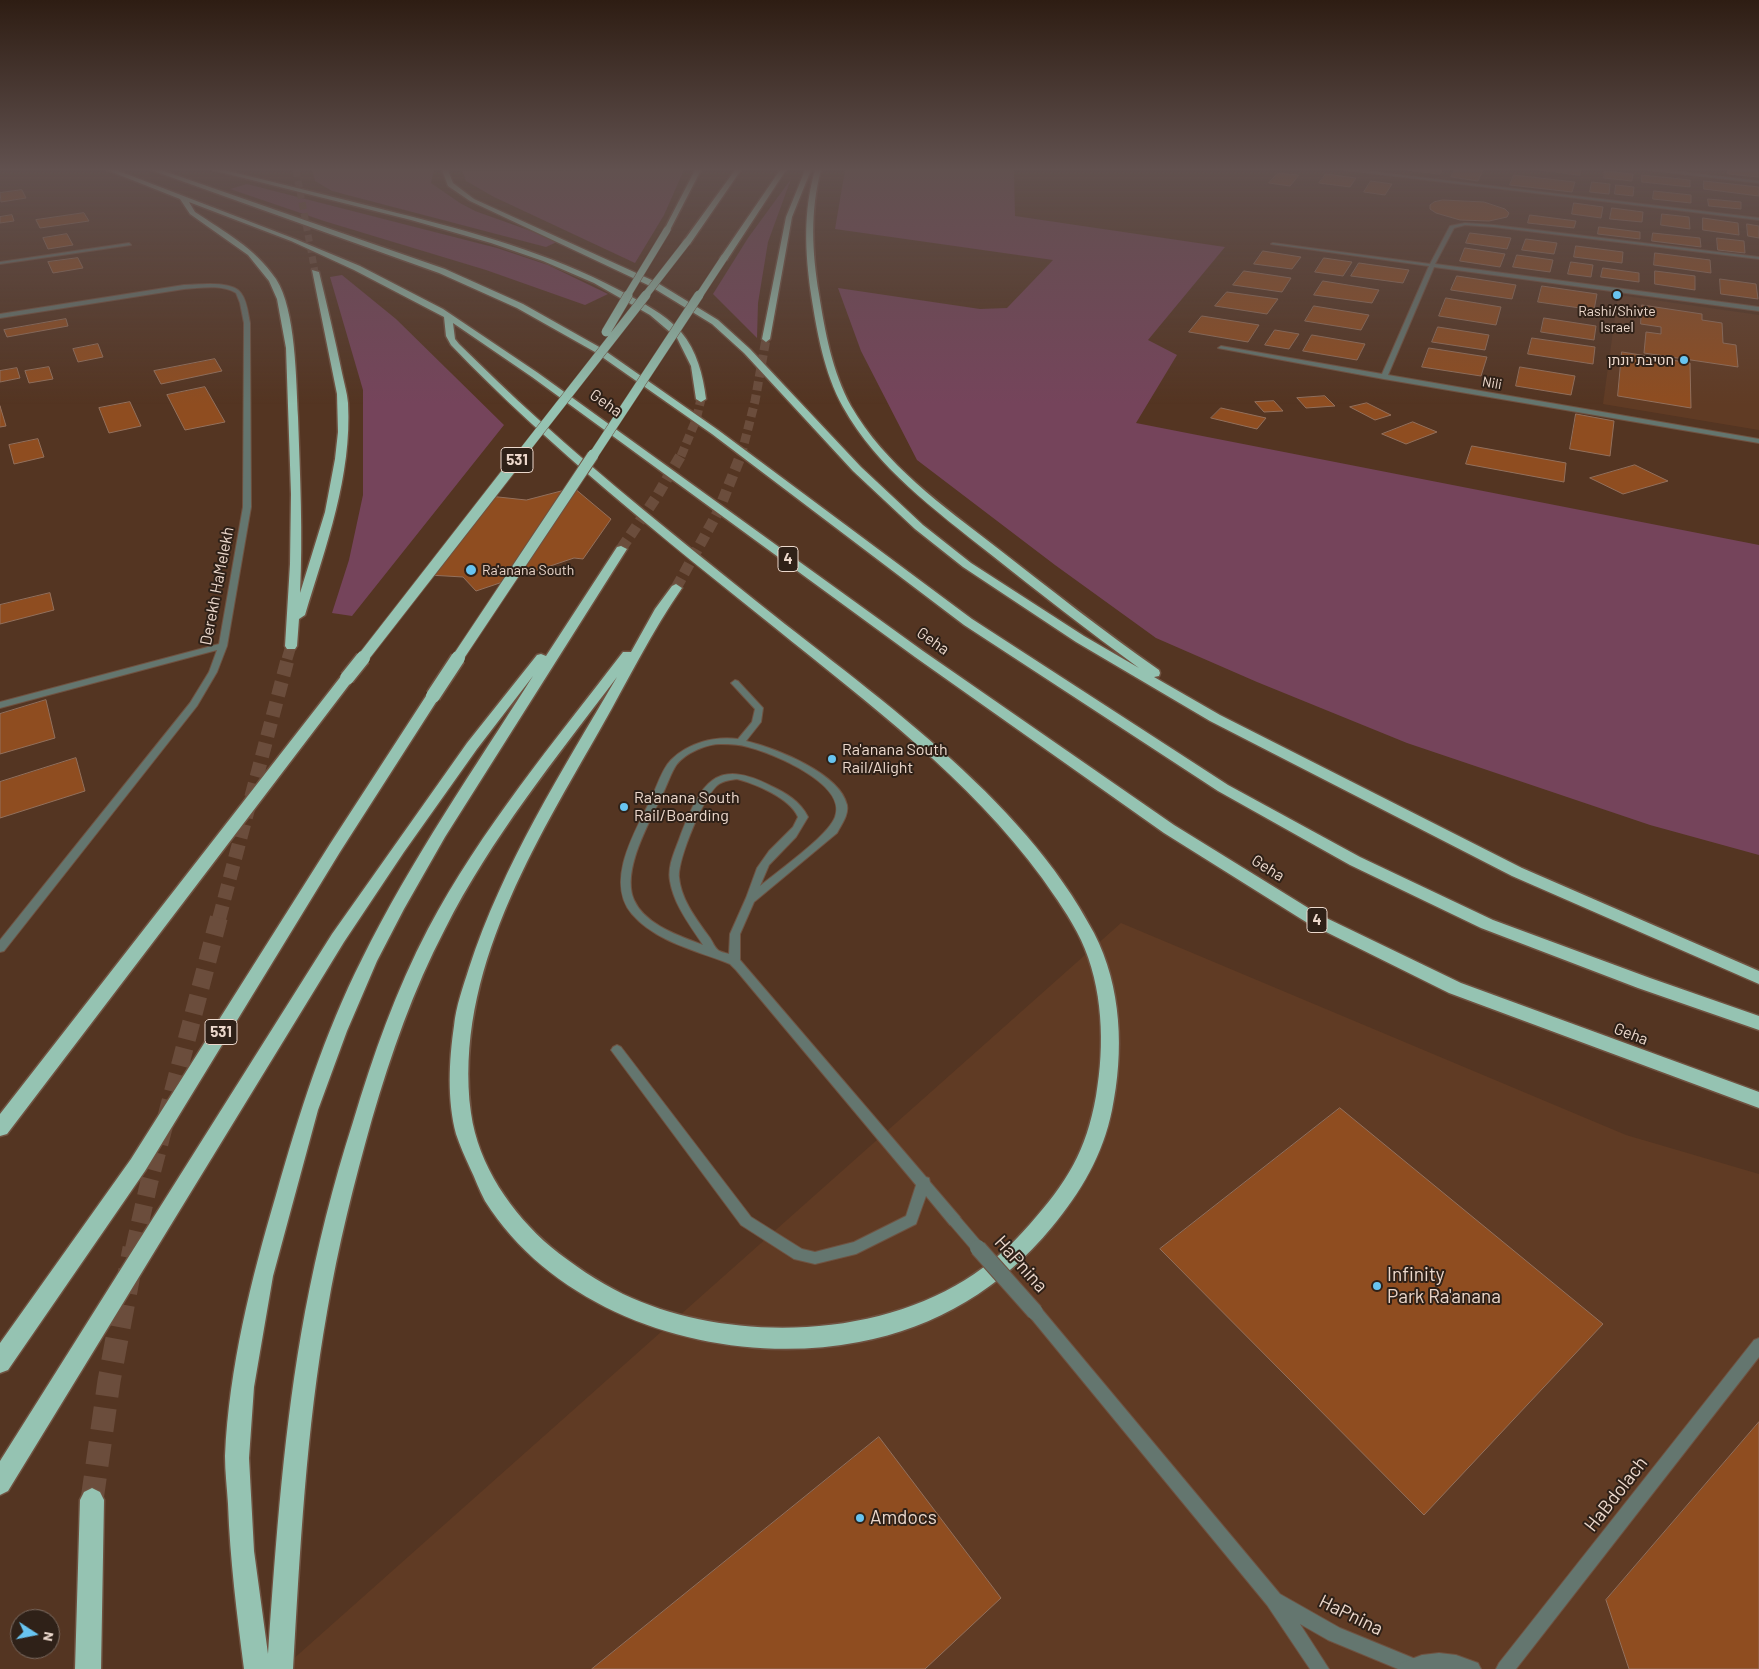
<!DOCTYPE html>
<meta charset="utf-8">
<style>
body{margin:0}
#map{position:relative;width:1759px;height:1669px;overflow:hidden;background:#543522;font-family:Barlow,sans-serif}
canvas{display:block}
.north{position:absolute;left:10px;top:1609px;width:50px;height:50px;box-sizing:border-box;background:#2f2118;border:1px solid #7b6a60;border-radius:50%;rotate:101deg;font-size:14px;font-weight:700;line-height:20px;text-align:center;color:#ecd8cc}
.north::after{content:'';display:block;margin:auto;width:18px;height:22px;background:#68c4f0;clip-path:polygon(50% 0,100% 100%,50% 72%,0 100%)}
</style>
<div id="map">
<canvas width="1759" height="1669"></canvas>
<div class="north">N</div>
</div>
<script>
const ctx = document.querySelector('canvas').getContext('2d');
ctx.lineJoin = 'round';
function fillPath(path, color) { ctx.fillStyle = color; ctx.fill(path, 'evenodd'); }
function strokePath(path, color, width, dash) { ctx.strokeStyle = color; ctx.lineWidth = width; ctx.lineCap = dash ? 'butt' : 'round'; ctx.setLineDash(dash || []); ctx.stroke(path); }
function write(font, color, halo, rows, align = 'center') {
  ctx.font = font + ' Barlow,Heebo,sans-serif'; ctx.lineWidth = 4; ctx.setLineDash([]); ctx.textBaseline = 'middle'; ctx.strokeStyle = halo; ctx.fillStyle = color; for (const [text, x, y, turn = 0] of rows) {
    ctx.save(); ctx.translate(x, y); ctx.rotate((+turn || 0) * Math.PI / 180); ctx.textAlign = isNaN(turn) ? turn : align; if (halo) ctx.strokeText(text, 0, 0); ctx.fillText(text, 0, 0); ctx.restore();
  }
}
fillPath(new Path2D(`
 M1618,295L1759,315V430L1603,404Z
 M1121,923L1626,1135L1759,1174V1669H282Z`), '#603b24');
fillPath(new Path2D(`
 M312,170H434L431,183L460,203L475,211L559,241L546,247L332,191L315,181Z
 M684,170L664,215L635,263L494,197L466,181L462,171Z
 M845,170H1014L1015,216L1225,247L1148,340L1177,355L1136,423L1759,545V855L1650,825L1407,743L1257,682L1156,638L1055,565L917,460L861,351L838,288L980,309L1007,308L1053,260L835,229Z
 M791,179L768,242L758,303L757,338L713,294L748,238Z
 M247,184L497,248L548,265L608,294L585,305L486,270L324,221L230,189Z
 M342,275L396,319L504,425L352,616L332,613L349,560L363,495V390L330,277Z`), '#75445b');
const building = new Path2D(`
 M1407,170H1442L1440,174Z
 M1455,170H1483L1478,181L1451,177Z
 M1540,170H1581L1580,175Z
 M1728,170H1757L1758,177L1728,174Z
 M1605,171L1633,174L1632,181L1604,178Z
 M1278,173L1299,175L1290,186L1269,183Z
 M1326,174L1356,178L1350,187L1319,183Z
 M1514,175L1575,182L1572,192L1510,185Z
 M1642,175L1690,180V187L1642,182Z
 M1371,181L1392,184L1385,195L1364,192Z
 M1704,181L1759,187V196L1704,189Z
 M1592,182L1610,184L1609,194L1590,192Z
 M1616,185L1634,187L1633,196L1615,194Z
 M22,190L26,198L1,202L0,193Z
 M1654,191L1691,195V203L1653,199Z
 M1708,199L1741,202V209L1709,206Z
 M1443,200L1484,202L1505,209L1509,213L1507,217L1489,221L1460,220L1436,213L1430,209V205L1434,202Z
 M1574,203L1603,207L1601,218L1572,214Z
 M1612,208L1643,212L1642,222L1610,219Z
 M84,213L89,221L40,228L36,220Z
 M1662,214L1689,217L1690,229L1661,225Z
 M12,215L14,221L0,223V217Z
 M1530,215L1576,221L1574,228L1528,223Z
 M1703,218L1738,223L1739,235L1703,230Z
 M1747,224L1759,226V238L1748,236Z
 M1599,227L1640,232V239L1598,234Z
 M1470,233L1511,238L1507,249L1466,243Z
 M1653,233L1700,238L1701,247L1652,241Z
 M67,234L73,245L48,249L43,238Z
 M1717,238L1744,241L1745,253L1718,250Z
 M1526,239L1557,243L1554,254L1522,250Z
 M1576,246L1623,252L1622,263L1574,257Z
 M1465,248L1505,254L1500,267L1460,261Z
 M1263,251L1301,257L1292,269L1254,264Z
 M1655,253L1710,260L1711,273L1654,265Z
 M1517,255L1553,260L1550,272L1513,267Z
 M78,258L83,268L53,273L48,262Z
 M1324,258L1352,262L1343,276L1315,272Z
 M1571,262L1593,265L1591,277L1568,274Z
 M1359,263L1409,270L1403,283L1351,276Z
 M1603,268L1639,273V282L1601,277Z
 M1244,271L1291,278L1282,292L1233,285Z
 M1655,271L1695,276V290L1655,284Z
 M1457,276L1516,285L1512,299L1451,290Z
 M1720,279L1756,284L1758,299L1721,294Z
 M1323,281L1379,290L1372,303L1314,295Z
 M1542,286L1597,294L1594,310L1538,302Z
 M1227,292L1278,299L1267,314L1215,306Z
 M1446,298L1501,307L1496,325L1439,316Z
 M1642,305L1702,314V320L1722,323L1723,343L1736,345L1738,367L1644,353L1646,332L1661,334V327L1641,324Z
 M1314,306L1369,315L1361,330L1305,321Z
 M1202,316L1259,325L1248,342L1189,332Z
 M1544,318L1596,326L1594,340L1541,332Z
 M66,319L68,326L7,337L4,330Z
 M1438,327L1489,335L1485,350L1432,342Z
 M1275,330L1299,334L1289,349L1265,345Z
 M1312,335L1365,344L1357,360L1303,351Z
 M1532,338L1595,347L1593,364L1528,354Z
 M98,344L103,357L78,362L73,349Z
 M1429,348L1487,357L1481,376L1422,367Z
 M1622,352L1690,363L1691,408L1618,396Z
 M215,359L222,371L161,384L154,371Z
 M49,367L53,379L29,383L25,371Z
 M1520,367L1575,376L1571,395L1516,386Z
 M17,368L20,378L0,382V371Z
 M205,387L225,422L185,430L167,395Z
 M1325,396L1335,406L1306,408L1297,398Z
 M1274,401L1283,411L1264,412L1255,402Z
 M130,402L141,426L109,433L99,408Z
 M1367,403L1391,415L1375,420L1350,407Z
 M0,406L6,426L0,427Z
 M1221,408L1266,418L1257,429L1211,418Z
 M1576,414L1614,421L1610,456L1570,449Z
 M1413,422L1437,432L1406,444L1382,434Z
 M38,439L44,457L14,464L9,445Z
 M1472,446L1566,463L1564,482L1466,464Z
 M1635,465L1668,481L1623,494L1590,478Z
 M574,488L611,519L583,559L574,558L476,591L463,577L429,575L489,496L526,500Z
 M50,593L54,610L0,624V605Z
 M46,700L55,738L0,754V714Z
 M76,758L85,791L0,818V782Z
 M1340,1108L1603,1324L1424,1515L1160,1249Z
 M1759,1422V1669H1629L1606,1600Z
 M879,1437L1001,1598L925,1669H592Z`);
fillPath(building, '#8f4d20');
strokePath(building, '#93705c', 1);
strokePath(new Path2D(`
 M296,170L315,272`), '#6b4d3c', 7, [7, 4]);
strokePath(new Path2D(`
 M681,456L696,420L701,399
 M741,456L755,401L766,339`), '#6b4d3c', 9, [9, 4.5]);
strokePath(new Path2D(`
 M621,549L657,496L681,455
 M676,588L718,512L741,455
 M287,659L291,646`), '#6b4d3c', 11, [11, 5.5]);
strokePath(new Path2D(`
 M219,919L288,658`), '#6b4d3c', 14, [14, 7]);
strokePath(new Path2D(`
 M134,1249L149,1183L219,917`), '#6b4d3c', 18, [18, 9]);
strokePath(new Path2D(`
 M92,1500L109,1381L134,1248`), '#6b4d3c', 23, [23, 12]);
const lane = new Path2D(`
 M735,680L738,681L763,708L761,722L746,741C775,748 840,773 847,805C849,815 841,825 837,833L754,902L740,934V960L926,1177L929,1178L930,1182L960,1217L962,1221L960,1225L955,1227L950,1225L926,1196L916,1224L856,1254L815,1264L794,1259L741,1225L611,1050L613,1047L617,1045L621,1047L751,1217L802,1249L815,1252L854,1242L906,1216L916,1185L736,970L730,964C698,951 656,942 632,914C604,881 636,830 652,797C657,786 662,769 671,760C688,743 714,736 738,739L752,722L755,709L731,683ZM721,744C730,744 739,744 748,747C772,753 848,784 835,817C828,836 778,871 760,886L769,865L796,837L808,817C800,801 786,793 771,786C715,757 701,784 681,834C676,849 667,865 670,881C674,905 690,925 703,945C680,936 645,925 634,900C621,870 650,822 662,795C667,786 671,772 677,764C687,752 707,744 721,744ZM737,779C756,784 790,798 798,817L793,827L769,851L757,868L746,898L730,934L729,954C726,953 720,952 718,950C715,948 712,941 710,938C697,920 681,900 679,877C678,859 704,794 719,784C725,780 731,780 737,779Z
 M1035,1305L1040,1307L1280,1594L1340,1628L1418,1660L1421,1666L1419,1669H1398L1328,1640L1300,1624L1329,1669H1310L1267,1605L1030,1317L1028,1312L1030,1307Z
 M1759,1338V1357L1516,1669H1496L1499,1663L1754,1340Z`);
const street = new Path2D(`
 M1344,170H1358L1759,218V220Z
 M1648,170H1663L1759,181V183Z
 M1465,223L1494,225L1759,257V259L1494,227L1465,225L1454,228L1435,264L1759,307V311L1434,267L1388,375L1759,439V443L1384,379L1218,348L1221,346L1382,374L1429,266L1271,244L1273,243L1430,264L1450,226Z
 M129,243L131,245L0,264V262Z
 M184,285C198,285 232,280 241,293C247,301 248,313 250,323L251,507L227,646L217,672L197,706L4,951L0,952V940L190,703L209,672L217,650L0,708V702L219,644L243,507L244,323L240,303L236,293C222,284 200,288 184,289L0,318V314Z
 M1439,1653L1456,1655L1478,1663L1481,1669H1398L1401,1663L1422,1655Z`);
const highway = new Path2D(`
 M107,170H116L295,239L360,266L443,309L538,373L923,651L1174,825L1318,914L1461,983L1759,1092V1108L1449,993L1306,922L1164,833L915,657L532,377L453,323L455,339L459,344C485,369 511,395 538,419C606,481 679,539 751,597C870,693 1022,795 1094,933C1122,987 1124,1052 1112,1110C1103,1155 1081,1192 1052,1227C1003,1287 936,1328 859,1342C725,1368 560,1320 485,1201C479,1190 475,1178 470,1168C465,1157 460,1146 456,1134C447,1100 449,1060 454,1026C456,1006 463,987 469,968C503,864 562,771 617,677C556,758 491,838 445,929C413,990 391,1054 372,1119C354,1183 338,1246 327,1312C306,1430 300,1550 293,1669H244C237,1614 230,1560 228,1504C227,1488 225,1472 225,1456C229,1367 251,1280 276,1195C299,1114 324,1034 362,959C411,860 474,769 533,676L477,749L404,852L344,942L8,1491L0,1495V1461L332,934L467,743L537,655L541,654L546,656L617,547L621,546L627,549L445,837L404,909L377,961L347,1031L318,1110L273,1276L254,1387L249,1458L254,1551L268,1654C276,1540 284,1425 305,1312C317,1248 333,1184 353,1122C373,1055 396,990 428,929C481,829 554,742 623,652H631L655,609L672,586L676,584L682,588C652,631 628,680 602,726C536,842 453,973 471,1113C478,1165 512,1214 551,1247C573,1265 597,1281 623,1294C724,1342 869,1340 965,1280C989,1265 1011,1246 1030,1224C1067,1182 1086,1152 1096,1096C1105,1045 1103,987 1081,940C1070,917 1056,898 1042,878C969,778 869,704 774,627C663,538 550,448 451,345L446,336L444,317L354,270L291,241L189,202L195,212C226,233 254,247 276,279C296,310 296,380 298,417C300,476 303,534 300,593L325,512L335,459L338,432L337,394L312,270L319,272C327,305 335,339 342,373C344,383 347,392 348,403C352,476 326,546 305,615L299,619L297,646L295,649H287L285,646L290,564L291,494L286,348L277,299L269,281L248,255L190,214L180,199Z
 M151,170H161L445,269L523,304L601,348L718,430L972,619L1228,785L1360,857L1493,920L1650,978L1759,1016V1030L1638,988L1481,928L1350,865L1218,791L964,625L712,434L595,352L517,308L439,273Z
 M212,170H224C281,184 339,198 397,213C473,232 549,253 619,290C641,302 664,313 681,332C697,351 703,375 706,399L701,402L696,399L691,366L677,338L650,315L594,283L543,261L491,243L411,220Z
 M442,170H448L453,183L474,199L656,282L718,320L750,349L861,467L923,525L971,563L1084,636L1139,668C1088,631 1038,592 989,553C935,510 877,468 843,407C824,373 817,332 811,294C805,252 803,211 815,170H821C810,211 812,252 819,294C825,332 832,371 851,406C885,465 943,506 996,547C1050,589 1103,631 1159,670L1160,673L1159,676L1154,677L1220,715L1522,868L1759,971V984L1512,876L1210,721L1076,642L963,567L915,529L853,471L744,353L712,324L650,286L470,201L448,186Z
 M695,170H701L670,230L665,231L664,230Z
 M735,170H741L690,244H684L683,242Z
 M780,170H786L727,260H721L720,258Z
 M805,170H811L792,217L770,339L766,342L762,339L786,217Z
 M347,674L352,675L353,678L352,681L7,1134L0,1136V1114L342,675Z
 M433,692L440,696L340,852L145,1171L8,1370L0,1373V1343L131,1159L330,844L426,696Z
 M92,1488L100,1492L104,1500L101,1669H75L80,1500L84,1492Z`);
strokePath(lane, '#6f5241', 2);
strokePath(street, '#6f5241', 2);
strokePath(highway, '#6f5241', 3);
fillPath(lane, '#64766f');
fillPath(street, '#64766f');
fillPath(highway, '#95c3b2');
const laneBridgeFar1 = new Path2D(`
 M955,1221L979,1249`);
const laneBridge = new Path2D(`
 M978,1248L1035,1312`);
const highwayBridgeFar3 = new Path2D(`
 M627,296L667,230
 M645,296L687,242
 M699,296L724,258`);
const highwayBridgeFar2 = new Path2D(`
 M606,332L628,295
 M520,456L646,295
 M593,456L699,295`);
const highwayBridgeFar1 = new Path2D(`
 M362,659L521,455
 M457,659L593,455`);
const highwayBridge = new Path2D(`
 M347,678L363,658
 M433,696L458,658`);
strokePath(laneBridgeFar1, '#6f5241', 14, []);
strokePath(laneBridge, '#6f5241', 18, []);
strokePath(highwayBridgeFar3, '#6f5241', 8, []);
strokePath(highwayBridgeFar2, '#6f5241', 10, []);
strokePath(highwayBridgeFar1, '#6f5241', 13, []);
strokePath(highwayBridge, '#6f5241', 17, []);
strokePath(laneBridgeFar1, '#64766f', 12);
strokePath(laneBridge, '#64766f', 16);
strokePath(highwayBridgeFar3, '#95c3b2', 7);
strokePath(highwayBridgeFar2, '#95c3b2', 9);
strokePath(highwayBridgeFar1, '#95c3b2', 11);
strokePath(highwayBridge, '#95c3b2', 14);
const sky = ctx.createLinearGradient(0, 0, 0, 404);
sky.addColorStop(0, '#2e1d13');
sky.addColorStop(0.42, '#61514f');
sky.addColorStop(1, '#61514f00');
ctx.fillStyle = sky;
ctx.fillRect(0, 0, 1759, 404);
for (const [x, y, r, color] of [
 [1617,295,5,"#68c4f0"],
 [1684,360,5,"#68c4f0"],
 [471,570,6,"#68c4f0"],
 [832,759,5,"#68c4f0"],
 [624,807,5,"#68c4f0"],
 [1377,1286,5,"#68c4f0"],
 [860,1518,5,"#68c4f0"]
]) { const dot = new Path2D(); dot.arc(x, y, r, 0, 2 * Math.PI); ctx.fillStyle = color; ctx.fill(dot); strokePath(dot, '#2f2118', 2); }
write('14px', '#ecd8cc', '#2f2118', [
 ["Rashi/Shivte",1617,311],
 ["Israel",1617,327],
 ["חטיבת יונתן",1674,360,"right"],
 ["Ra'anana South",482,570,"left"]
]);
write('14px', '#ecd8cc', '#2f2118', [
 ["Nili",1492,383,10]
]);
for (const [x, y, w] of [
 [517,460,32],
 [788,559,20],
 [1317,920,20],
 [221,1032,32]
]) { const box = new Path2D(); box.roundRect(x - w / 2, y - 12.5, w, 25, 4); ctx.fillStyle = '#2f2118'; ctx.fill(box); strokePath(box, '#ecd8cc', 1); }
write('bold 15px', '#ecd8cc', null, [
 ["531",517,460],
 ["4",788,559],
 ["4",1317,920],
 ["531",221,1032]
]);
write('16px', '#ecd8cc', '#2f2118', [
 ["Geha",606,403,35],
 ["Derekh HaMelekh",217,586,-79],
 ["Geha",933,641,35],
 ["Geha",1268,868,32],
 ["Geha",1631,1034,21]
]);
write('16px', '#ecd8cc', '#2f2118', [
 ["Ra'anana South",842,750],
 ["Rail/Alight",842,768],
 ["Ra'anana South",634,798],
 ["Rail/Boarding",634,816]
], 'left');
write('19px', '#ecd8cc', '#2f2118', [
 ["HaPnina",1021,1264,48],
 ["HaBdolach",1616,1494,-52],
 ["HaPnina",1351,1615,26]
]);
write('19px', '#ecd8cc', '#2f2118', [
 ["Infinity",1387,1275],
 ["Park Ra'anana",1387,1297],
 ["Amdocs",870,1518]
], 'left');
</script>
